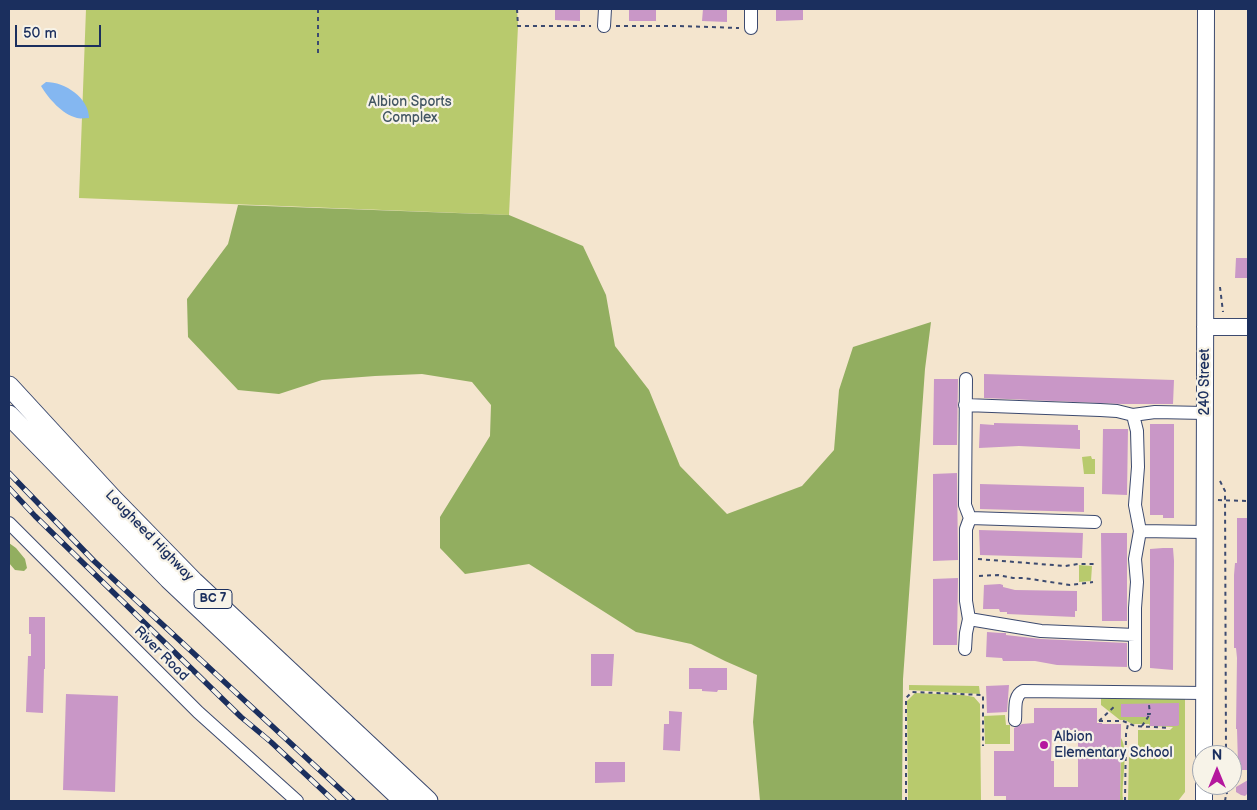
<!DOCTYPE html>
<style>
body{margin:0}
#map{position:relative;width:1257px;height:810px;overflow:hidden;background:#f4e5ce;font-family:"Balsamiq Sans",sans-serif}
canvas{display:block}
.frame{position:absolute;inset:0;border:10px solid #1b2f5e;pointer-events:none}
.north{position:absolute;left:1192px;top:745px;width:50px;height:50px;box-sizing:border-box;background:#f7f3e8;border:1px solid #9fa5b1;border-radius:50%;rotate:0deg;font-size:14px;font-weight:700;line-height:20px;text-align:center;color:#1b2f5e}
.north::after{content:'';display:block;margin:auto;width:18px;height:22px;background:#b5179e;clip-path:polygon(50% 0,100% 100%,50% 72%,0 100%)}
.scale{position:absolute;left:15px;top:25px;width:86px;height:22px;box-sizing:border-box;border:2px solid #1b2f5e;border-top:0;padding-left:6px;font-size:15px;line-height:18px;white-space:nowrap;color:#1b2f5e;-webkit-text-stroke:4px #f7f3e8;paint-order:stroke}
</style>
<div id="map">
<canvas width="1257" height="810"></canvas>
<div class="frame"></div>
<div class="north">N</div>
<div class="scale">50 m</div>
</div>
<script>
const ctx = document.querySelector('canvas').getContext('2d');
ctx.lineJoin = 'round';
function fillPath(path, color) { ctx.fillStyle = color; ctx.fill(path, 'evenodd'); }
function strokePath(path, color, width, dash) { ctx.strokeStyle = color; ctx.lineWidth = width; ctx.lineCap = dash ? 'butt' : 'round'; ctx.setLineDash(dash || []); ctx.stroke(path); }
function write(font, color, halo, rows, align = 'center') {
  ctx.font = font + ' "Balsamiq Sans",sans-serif'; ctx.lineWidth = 4.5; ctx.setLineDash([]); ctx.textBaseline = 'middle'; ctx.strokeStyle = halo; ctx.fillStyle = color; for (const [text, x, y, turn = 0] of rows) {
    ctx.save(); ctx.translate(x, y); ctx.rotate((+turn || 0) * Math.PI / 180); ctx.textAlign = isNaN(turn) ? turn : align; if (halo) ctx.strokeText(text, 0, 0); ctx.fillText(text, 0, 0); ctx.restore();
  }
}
fillPath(new Path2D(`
 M86,9H517L518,26L509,215L79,198Z
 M1091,456L1092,459H1095V474H1084L1082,457Z
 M1079,565L1092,566L1091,581L1079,582Z
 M909,685L979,686L980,694L909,690Z
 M915,693L963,695L974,697L980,704L981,801H908L907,701Z
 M1101,697L1185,698V792L1178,801H1128L1129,755L1136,758L1138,756V730H1170L1173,727L1150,726L1149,724H1132L1125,720H1120L1101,705Z
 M1005,715L1006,725H1010V744H985L984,716Z
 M1121,738C1129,750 1121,784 1123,799L1122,801H1120Z`), '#b8ca6d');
fillPath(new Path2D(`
 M238,205L509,215L583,246L606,295L615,346L649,390L680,466L727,514L802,486L834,450L839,390L853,347L931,322L925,369L903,679L902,801H760L753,722L757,675L725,661L691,644L636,632L529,564L465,574L440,548V517L490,436L491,405L472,382L422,374L375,376L322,380L279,394L238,390L188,337L187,299L228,244Z
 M9,543L16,548L25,559L27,568L24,571L15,570L9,563Z`), '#92ae60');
fillPath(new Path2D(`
 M46,82C65,82 89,98 89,118C85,118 80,119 77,118C62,114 49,99 41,86Z`), '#84b7f1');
fillPath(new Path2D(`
 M555,9H580V21L555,20Z
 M629,9H656V21H629Z
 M703,9H727V22L702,21Z
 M776,9H803V20L776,21Z
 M1236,258H1248V278H1235Z
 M984,374L1174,380L1173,404H1122L984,398Z
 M934,379H958L957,445H933Z
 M994,423L1078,425V430H1080V449L1019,446L979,448L980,424L994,425Z
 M1150,424H1174V518H1163V515H1150Z
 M1103,429H1128L1127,495L1102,494Z
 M957,473L958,560L933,561V474Z
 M980,484L1084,487V512L980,509Z
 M1237,518H1248V770H1239V765H1238L1237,729H1236L1237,658L1236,648H1234V575L1235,563H1237Z
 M979,530L1083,533L1082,558L980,555Z
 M1101,533H1127V621H1102Z
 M1163,548H1173L1174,561L1173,670L1150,668V549Z
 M958,578L957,645H933V579Z
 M1000,584L1003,585V587L1015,590L1077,591V611H1075V617L1007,614V612H1000L999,609H983L984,585Z
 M29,617H45V669H44L43,713L26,712L28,656H31V634H29Z
 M987,632L1001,633H1006V635L1041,639L1127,643V667L1057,665L1035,661H1003L1002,658L986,657Z
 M591,654H614L612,686H591Z
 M689,668H727V690H718L717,692L702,691V689H689Z
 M1009,685L1007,712L987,713L986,686Z
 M66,694L118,696L115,792L63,790Z
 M1179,703V725L1177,726H1150V717H1121V704Z
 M1034,708H1097V723H1102V724H1121L1120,801H1006V796H994V751H1014V728L1022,724L1034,723ZM1052,730H1078V787H1054V761H1051Z
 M669,711L682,712L680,751L663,750L664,724H669Z
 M595,762H625V782L595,783Z
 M1248,780V793L1245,796L1241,795L1236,792V787Z`), '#c997c7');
const minor = new Path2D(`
 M751,9V28
 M604,26L605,9
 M965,405L1100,410L1117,411L1133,415L1155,412L1205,413
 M1133,415L1137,431L1138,467L1135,505L1140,531L1135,559L1137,582L1135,608V665
 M970,518L1095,522
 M9,523L198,712L297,801
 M1140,531L1205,532
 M969,619L1041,631L1135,635
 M965,649L966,633L969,619L966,601V529L970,518L965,505L966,379
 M1015,720C1016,710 1013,696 1023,691L1205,693`);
const major = new Path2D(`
 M1205,327H1248
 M1204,755L1206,9
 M1204,801V785`);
const highway = new Path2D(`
 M9,386L113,499L194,582L428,801
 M9,415L169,579L404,801`);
strokePath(minor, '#3c4a6f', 14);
strokePath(major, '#3c4a6f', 18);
strokePath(highway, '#3c4a6f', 21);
strokePath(new Path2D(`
 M517,9L518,26H591
 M616,26H680L739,28
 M318,53V9
 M1220,287L1223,312
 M1220,481L1225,491L1226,755
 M1218,500L1248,501
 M978,559L1065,566L1078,564H1094
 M979,576L998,575L1013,578H1024L1070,585L1093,582
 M1147,714H1150L1149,705
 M1099,721H1123L1135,726L1170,728
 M1099,721L1116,705
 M1142,726L1150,714
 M906,801V698L912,692L983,695V746
 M1125,801L1126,734L1128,724
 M1225,801L1226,795H1227L1226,785`), '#3c4a6f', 2, [4, 4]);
strokePath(minor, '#fff', 12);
strokePath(major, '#fff', 16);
strokePath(highway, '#fff', 19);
const rail = new Path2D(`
 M9,473L94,561L353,801
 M9,488L35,516L241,717L271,742L334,801`);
strokePath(rail, '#1b2f5e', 5.5);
strokePath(rail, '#f7f3e8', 4, [11]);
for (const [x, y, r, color] of [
 [1044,745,5,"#b5179e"]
]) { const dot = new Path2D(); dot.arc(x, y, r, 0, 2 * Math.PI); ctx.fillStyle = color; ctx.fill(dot); strokePath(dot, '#f7f3e8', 2); }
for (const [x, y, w] of [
 [213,599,38]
]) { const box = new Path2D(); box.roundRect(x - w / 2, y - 9.5, w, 19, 4); ctx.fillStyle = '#f7f3e8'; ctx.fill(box); strokePath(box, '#1b2f5e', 1); }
write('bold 12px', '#1b2f5e', null, [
 ["BC 7",213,599]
]);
write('14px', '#425662', '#f7f3e8', [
 ["Albion Sports",410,102],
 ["Complex",410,118]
]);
write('14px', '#1b2f5e', '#f7f3e8', [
 ["240 Street",1205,382,-90],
 ["Lougheed Highway",149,536,46],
 ["River Road",161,654,45]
]);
write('14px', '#1b2f5e', '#f7f3e8', [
 ["Albion",1054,737],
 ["Elementary School",1054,753]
], 'left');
</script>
